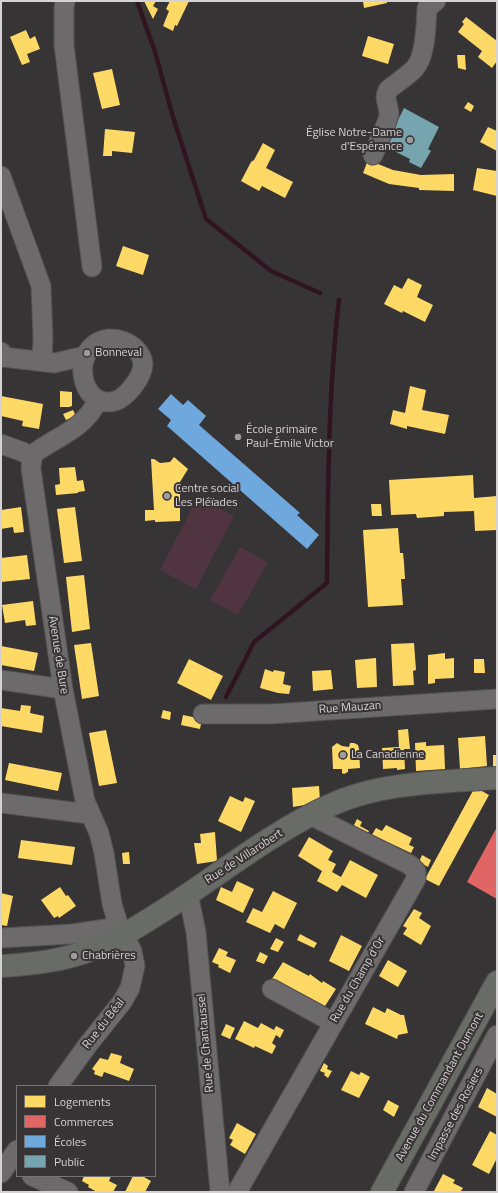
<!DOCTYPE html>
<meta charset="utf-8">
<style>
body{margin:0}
#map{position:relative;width:498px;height:1193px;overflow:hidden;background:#373435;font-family:"Titillium Web",sans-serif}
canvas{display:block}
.frame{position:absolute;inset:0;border:2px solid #d5d2d3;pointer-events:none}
.legend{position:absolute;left:16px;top:1085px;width:140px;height:92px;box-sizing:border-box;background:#383335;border:1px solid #777374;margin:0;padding:5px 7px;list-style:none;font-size:12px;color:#d5d2d3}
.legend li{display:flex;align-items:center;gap:8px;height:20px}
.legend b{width:20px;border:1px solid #777374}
</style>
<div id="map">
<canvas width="498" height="1193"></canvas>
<div class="frame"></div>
<ul class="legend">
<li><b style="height:11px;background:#ffd966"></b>Logements</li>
<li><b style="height:11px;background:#e06666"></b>Commerces</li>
<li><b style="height:11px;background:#6fa8dc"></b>Écoles</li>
<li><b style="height:11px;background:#76a5af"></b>Public</li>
</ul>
</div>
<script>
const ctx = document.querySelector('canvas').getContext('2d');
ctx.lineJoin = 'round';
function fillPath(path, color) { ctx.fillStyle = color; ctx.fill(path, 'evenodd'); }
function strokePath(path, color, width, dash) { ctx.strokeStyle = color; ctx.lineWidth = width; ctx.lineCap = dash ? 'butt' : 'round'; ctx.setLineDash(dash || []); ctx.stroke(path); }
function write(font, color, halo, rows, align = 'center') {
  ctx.font = font + ' "Titillium Web",sans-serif'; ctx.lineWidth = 4; ctx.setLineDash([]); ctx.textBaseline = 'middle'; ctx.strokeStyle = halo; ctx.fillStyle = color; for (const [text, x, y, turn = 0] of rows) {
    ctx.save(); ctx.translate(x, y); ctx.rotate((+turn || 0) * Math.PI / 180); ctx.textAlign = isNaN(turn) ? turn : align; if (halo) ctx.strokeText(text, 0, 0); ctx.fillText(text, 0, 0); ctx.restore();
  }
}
fillPath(new Path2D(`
 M198,497L234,516L196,589L160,570Z
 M240,547L268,562L238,615L210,600Z`), '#50343f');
fillPath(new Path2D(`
 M144,1H156L153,6L158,9L153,19Z
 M170,1H189L177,26L175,25L173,31L163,26L169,11L166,9Z
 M363,1H387V3L364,8Z
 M466,17L497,41V61L492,68L478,57L482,51L458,32L464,24L462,22Z
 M26,30L30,39L35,36L40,49L27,54L30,62L22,65L10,37Z
 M368,36L394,44L388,64L362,56Z
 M457,55H465L466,70L458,68Z
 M112,69L120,105L102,109L93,73Z
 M468,102L474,106L471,112L464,108Z
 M488,127L497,131V151L480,142Z
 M105,129L135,132L132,153L112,151V156H103Z
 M263,143L275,150L266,168L293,182L285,198L262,186L259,191L241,181L251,162L254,160Z
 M368,160L393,170L421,175L454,174V191L419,190V188L389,184L363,173Z
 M477,168L497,171V196L473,190Z
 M123,246L149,255L143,275L116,266Z
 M408,278L422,285L417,297L433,305L425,322L403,311L402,313L384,304L394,285L402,289Z
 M410,386L426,390L422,410L449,415L445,434L407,426V429L390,424L393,410L405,413Z
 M60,391L72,392V406L69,407H60Z
 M1,396L43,404L39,429L22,426L23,421L1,416Z
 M73,410L76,416L66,420L63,414Z
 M174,457L188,469L180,482V521L155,522V520L145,521V510H154L151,459H154L160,463L170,462Z
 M75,467L77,481L83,480L85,491L78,492V493L56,495L55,485L60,484L59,468Z
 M473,475L474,498L497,496V530L475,531L474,511L444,512V516L417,518L416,514L391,515L389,480Z
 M371,504H381L382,516H372Z
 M21,507L24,532L14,533L13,527L1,529V510Z
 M75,507L82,561L64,563L57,509Z
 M398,528L400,553H403L404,563L405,579H401L403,605L368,607L363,530Z
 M27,555L30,579L1,582V558Z
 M84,575L90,629L72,632L66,577Z
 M33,601L36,625L26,626L25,620L5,623L2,605Z
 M91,643L99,696L82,699L74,645Z
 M414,643L416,670L413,671L414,685L393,686L391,644Z
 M1,646L38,653L34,671L1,665Z
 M445,653V659L454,658V678L435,679V683L428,684V655Z
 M376,658L377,687L357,688L355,660Z
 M189,659L223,676L211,700L177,683Z
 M474,659H484L485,673H474Z
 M265,669L273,672L274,670L285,672L283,684L291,686L289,694L278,693L260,688Z
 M331,670L333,689L313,691L312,671Z
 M21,705L31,706L30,713L44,716L42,733L1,726V708L20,711Z
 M163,710L171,712L170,720L161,718Z
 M183,715L202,719L200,729L181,725Z
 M408,729L410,749H404L405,769L397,770V768L383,769L382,748L399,747L398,730Z
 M106,730L117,783L99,786L89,733Z
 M485,736L487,766L460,769L458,738Z
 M426,742V746L444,745L445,769L416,771L415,743Z
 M337,743L342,746L349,747L350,743H354L358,745L359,749L360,768L348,769V772L344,774L342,773V769H333L332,747Z
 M493,755H497V771H493Z
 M9,763L62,773L58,791L5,780Z
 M319,786L320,801L316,803H310V804L293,807L292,788Z
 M475,787L489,795L439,886L425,879Z
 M230,796L243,802L245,797L255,801L241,832L218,821Z
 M357,819L362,822L360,826L369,831L366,836L352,829Z
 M386,825L412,838L409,845L414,847L411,853L383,840L381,843L370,838L376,828L382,831Z
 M215,832L217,861L197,864L194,843H201L200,834Z
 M309,837L333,851L328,860L336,864L332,872L341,877L350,860L378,875L366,898L342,885L337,892L317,881L322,871L298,856Z
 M21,840L75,847L72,865L18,858Z
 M129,852L130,864H123L122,853Z
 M422,855L431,860L428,867L419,862Z
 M237,881L254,889L243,913L216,900L221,887L232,892Z
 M60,887L66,896L68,895L76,906L59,918L58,916L54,918L41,900Z
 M273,891L297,903L284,929L275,924L270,933L246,922L253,908L262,912Z
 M1,893L13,896L7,926L1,925Z
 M414,909L422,913L419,918L431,926L421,945L403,934L407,928L403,926Z
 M300,934L317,943L314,948L297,940Z
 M341,935L362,946L349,971L329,961Z
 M276,938L284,942L278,952L270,949Z
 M219,948L228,952L226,956L236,960L230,973L218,967L219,965L212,962Z
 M260,952L268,956L264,964L256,961Z
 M388,960L407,971L398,987L379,976Z
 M283,962L309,976L310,974L322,983L323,981L336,989L325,1006L299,992L298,993L285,985L284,987L272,979Z
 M373,1007L385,1013L387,1008L401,1015H404L408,1033L398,1035L397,1039L365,1024Z
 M244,1021L258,1028L261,1023L274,1030L276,1026L284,1030L280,1038L276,1035L272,1043L276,1046L272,1054L255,1046L254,1048L235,1039Z
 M226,1024L235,1028L230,1039L221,1035Z
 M111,1053L122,1056L120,1063L134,1069L129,1081L104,1072L102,1077L94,1074L95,1071L92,1069L100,1058L108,1060Z
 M324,1063L328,1066L327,1069L332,1071L328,1078L324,1075L325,1073L320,1071Z
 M351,1071L359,1075L361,1072L370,1077L359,1098L341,1090Z
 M487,1088L497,1094V1117L478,1107Z
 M388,1100L399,1106L394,1117L383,1110Z
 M237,1123L256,1134L245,1154L230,1145L233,1140L229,1138Z
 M490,1131L497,1135V1158L489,1174L472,1165Z
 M443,1174L455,1180L453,1183L463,1188L460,1192H436L434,1191Z
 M84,1176H111L109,1181L117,1185L113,1192H97L88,1187L89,1185L82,1181Z
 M133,1176H142L151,1181L145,1192H125Z`), '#ffd966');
fillPath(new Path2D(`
 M497,827V899L467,882Z`), '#e06666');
fillPath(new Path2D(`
 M171,394L183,405L188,400L206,416L199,425L300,513L297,515L319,535L307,549L167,426L171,420L158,409Z`), '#6fa8dc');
fillPath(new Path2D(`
 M404,108L439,127L428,149L431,151L421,168L409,162L410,159L384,146L396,119L398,120Z`), '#76a5af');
strokePath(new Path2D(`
 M137,1L155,52L173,117L206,219L271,271L320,293
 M226,697L254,642L327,583C328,489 328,394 339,300`), '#301520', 4.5);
const minor = new Path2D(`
 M65,1L64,8V45L92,267
 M373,155C376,148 389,120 389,114C389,104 383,100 388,90C397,82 408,76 415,68C426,56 426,24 427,8L436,1
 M1,176L41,286L43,338L42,361
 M109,339C112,339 116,339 119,340C130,342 142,352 143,364C143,377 126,398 115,401C79,411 68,344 109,339Z
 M1,352L3,357L54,363L85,356
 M1,444L23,452L32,457
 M1,680L63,689
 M203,714H271L497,699
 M1,803L89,814
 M188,894L196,932L220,1192
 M1,938L72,934L119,927
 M272,989L334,1023
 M58,1086L87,1046L122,1002L130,988L135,966L132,951L119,927L112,904L104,853L99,833L85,801L63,689L31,469L32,457L36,452C60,435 85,428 98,400
 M1,1173L17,1150
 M32,1176L68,1192
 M237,1192L416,879V871L410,865L310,815
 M414,1192L497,1035`);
const major = new Path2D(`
 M1,966C33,964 63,961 93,949C121,938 147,921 172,905C224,871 274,831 331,805C380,782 443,782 497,778
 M382,1192L497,982`);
strokePath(minor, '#525051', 21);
strokePath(major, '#525051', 24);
strokePath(minor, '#6d6a6b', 19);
strokePath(major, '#696b67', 22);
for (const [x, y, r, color] of [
 [410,140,4,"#9e9b9c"],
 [87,353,4,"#9e9b9c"],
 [238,437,4,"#9e9b9c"],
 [167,496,4,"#9e9b9c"],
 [343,755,4,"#9e9b9c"],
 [74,956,4,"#9e9b9c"]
]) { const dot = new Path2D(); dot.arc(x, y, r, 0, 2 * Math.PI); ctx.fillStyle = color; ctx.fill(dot); strokePath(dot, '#383335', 1.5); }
write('12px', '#d5d2d3', '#383335', [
 ["Église Notre-Dame",402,133,"right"],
 ["d'Espérance",402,147,"right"],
 ["Bonneval",95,353],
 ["École primaire",246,430],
 ["Paul-Émile Victor",246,444],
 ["Centre social",175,489],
 ["Les Pléïades",175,503],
 ["La Canadienne",351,755],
 ["Chabrières",82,956]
], 'left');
write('12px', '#d5d2d3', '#383335', [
 ["Avenue de Bure",58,655,81],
 ["Rue Mauzan",350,708,-4],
 ["Rue de Villarobert",244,857,-33],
 ["Rue du Champ d'Or",358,980,-60],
 ["Rue du Béal",104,1024,-52],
 ["Rue de Chantaussel",206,1043,-95],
 ["Avenue du Commandant Dumont",440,1087,-61],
 ["Impasse des Rosiers",456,1114,-62]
]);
</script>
